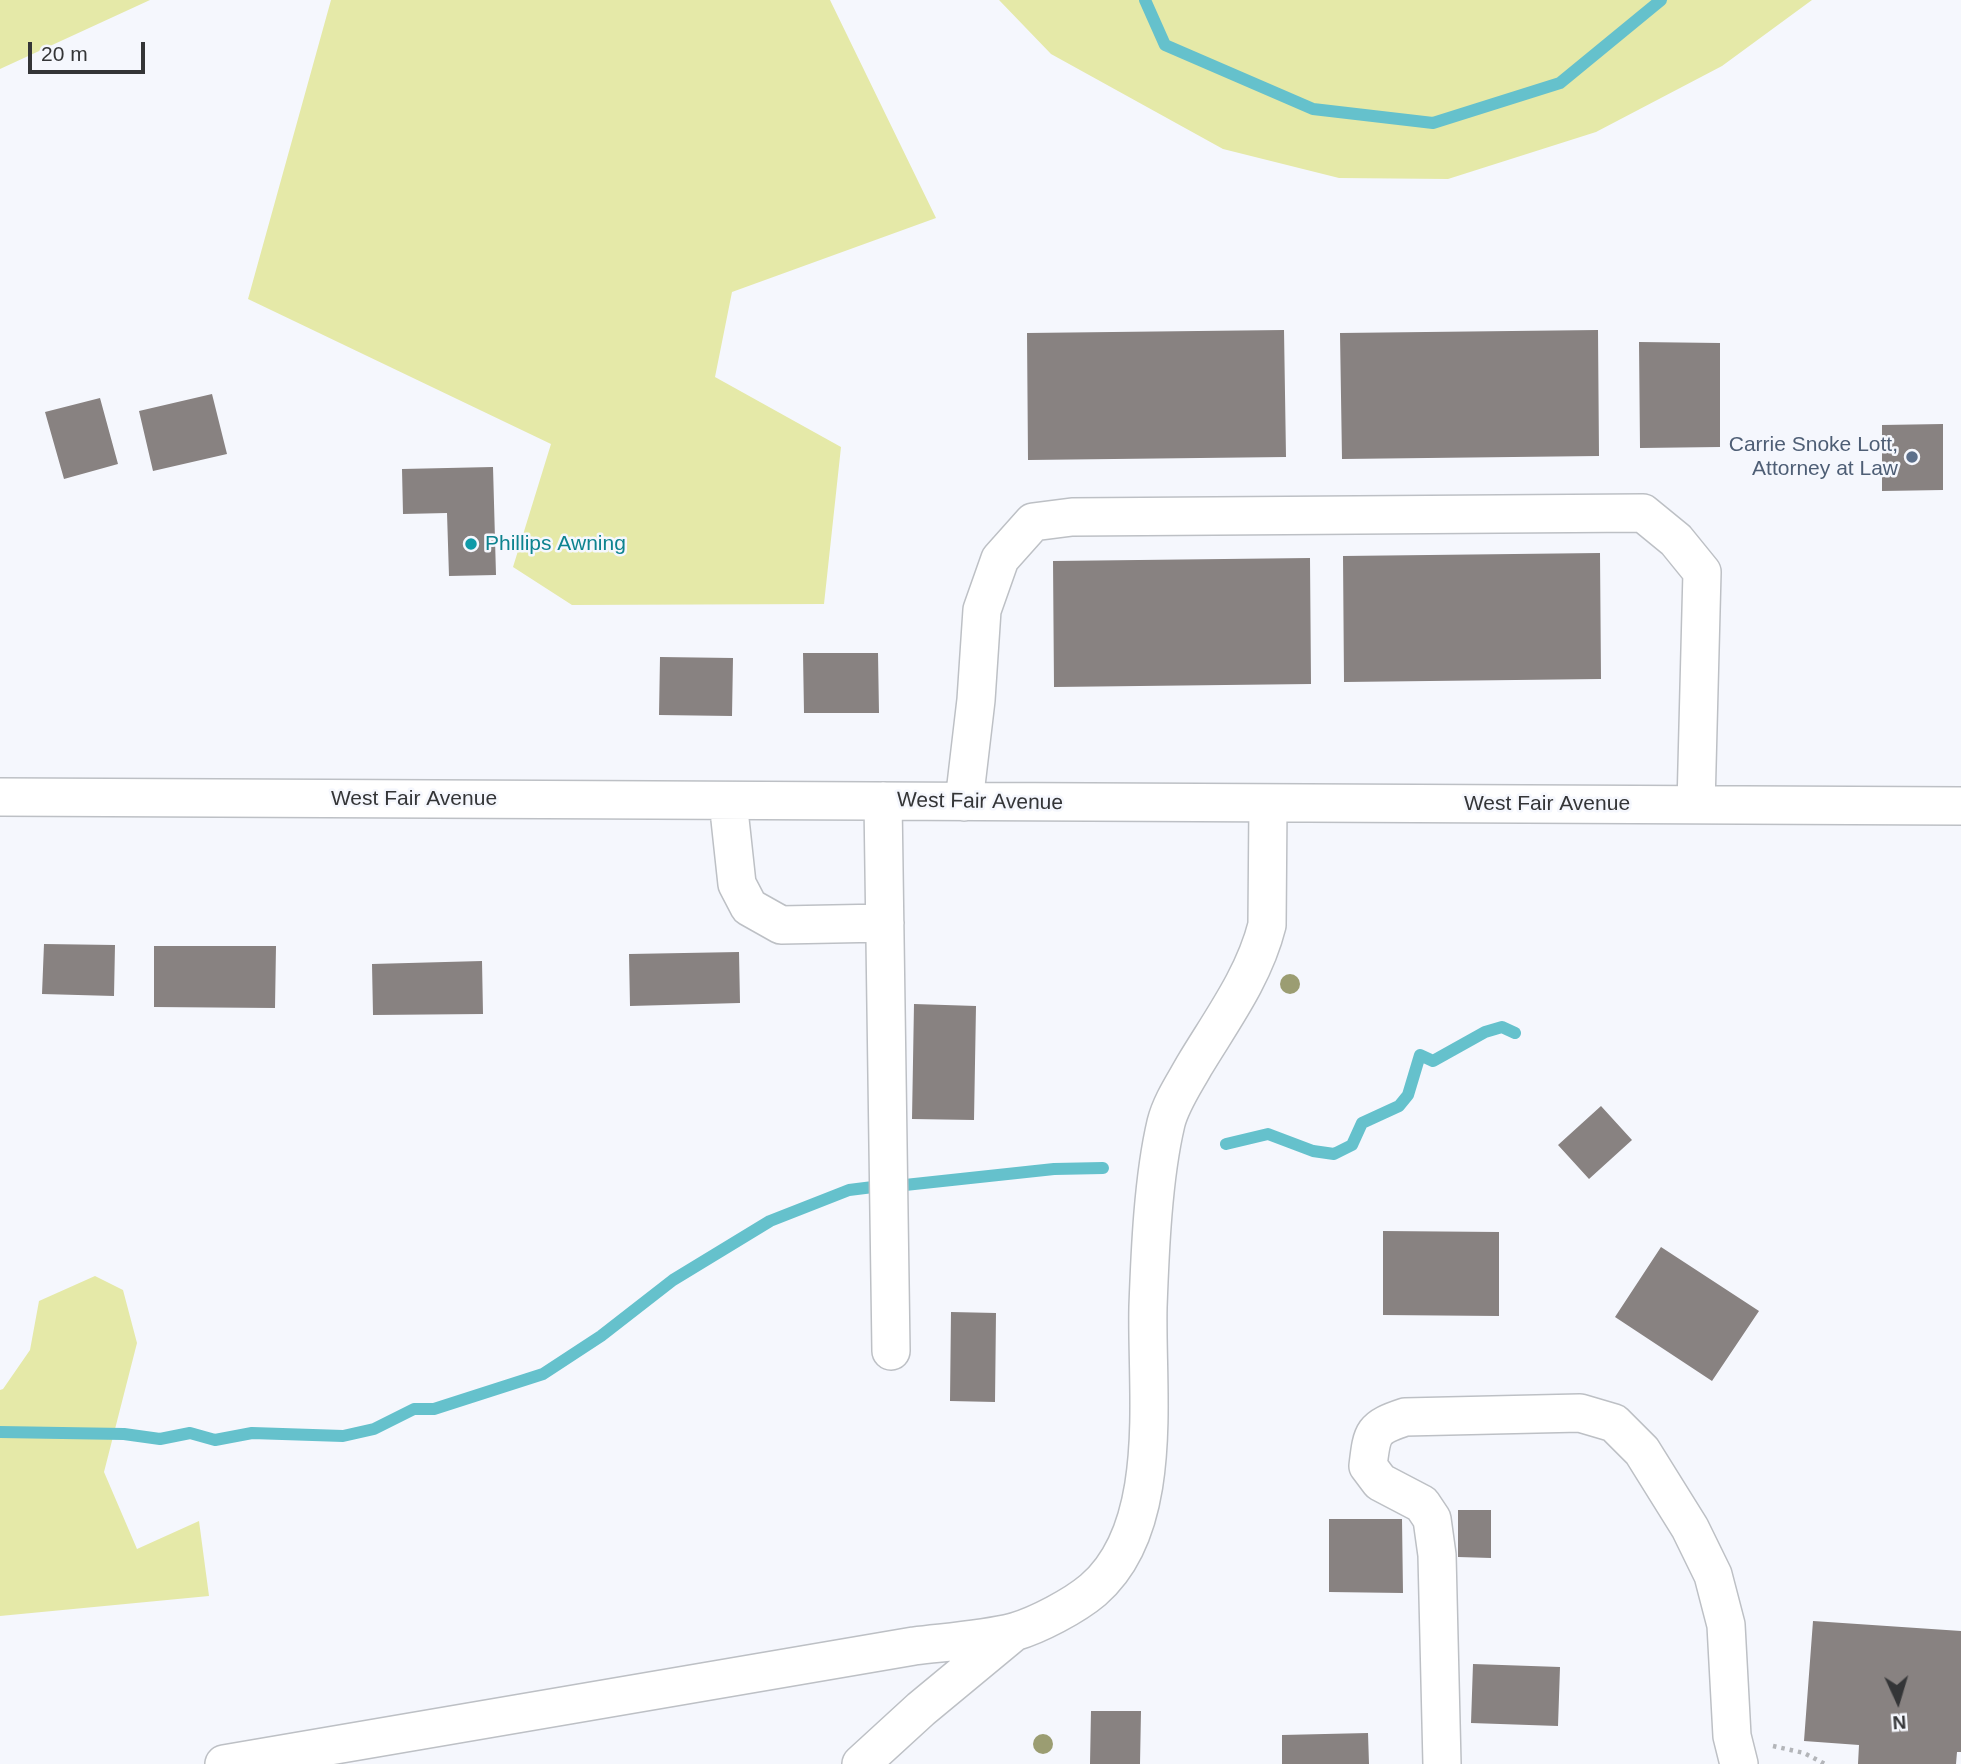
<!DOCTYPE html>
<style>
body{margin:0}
#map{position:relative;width:1961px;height:1764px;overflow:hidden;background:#f5f7fd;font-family:Helvetica,sans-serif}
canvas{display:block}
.north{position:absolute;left:1863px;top:1666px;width:70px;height:70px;-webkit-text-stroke:5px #f5f7fd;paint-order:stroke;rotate:176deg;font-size:19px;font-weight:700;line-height:28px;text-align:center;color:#343537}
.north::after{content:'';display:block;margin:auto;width:24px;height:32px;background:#343537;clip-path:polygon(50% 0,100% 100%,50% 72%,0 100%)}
.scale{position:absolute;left:28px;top:42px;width:117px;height:32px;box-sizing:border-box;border:4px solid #343537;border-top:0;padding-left:9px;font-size:21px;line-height:24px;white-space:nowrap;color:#343537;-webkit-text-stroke:5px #f5f7fd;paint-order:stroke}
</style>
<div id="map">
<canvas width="1961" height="1764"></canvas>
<div class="north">N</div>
<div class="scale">20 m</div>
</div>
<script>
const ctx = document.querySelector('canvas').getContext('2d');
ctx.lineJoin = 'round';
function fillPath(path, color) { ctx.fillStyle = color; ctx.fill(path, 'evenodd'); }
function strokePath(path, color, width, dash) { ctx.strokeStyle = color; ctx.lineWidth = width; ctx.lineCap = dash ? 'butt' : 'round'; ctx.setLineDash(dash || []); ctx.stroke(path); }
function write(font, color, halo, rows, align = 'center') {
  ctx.font = font + ' Helvetica,sans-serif'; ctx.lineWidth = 5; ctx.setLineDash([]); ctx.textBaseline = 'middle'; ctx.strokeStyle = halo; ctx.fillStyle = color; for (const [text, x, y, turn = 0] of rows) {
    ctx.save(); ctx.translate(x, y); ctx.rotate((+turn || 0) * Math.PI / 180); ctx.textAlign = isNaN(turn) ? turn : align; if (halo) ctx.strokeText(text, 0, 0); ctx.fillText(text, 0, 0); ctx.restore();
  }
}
fillPath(new Path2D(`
 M0,0H150L0,69Z
 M331,0H830L936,218L732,292L715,377L841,447L824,604L572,605L513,567L551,444L248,299Z
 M999,0H1812L1722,66L1596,132L1448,179L1339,178L1223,149L1051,54Z
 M95,1276L123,1290L137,1343L104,1472L137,1549L199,1521L209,1596L0,1616V1390L3,1389L30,1350L39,1301Z`), '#e5e9a8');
strokePath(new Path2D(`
 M1145,0L1165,45L1313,109L1433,123L1560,83L1661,0
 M1226,1144L1268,1134L1313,1151L1334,1154L1352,1145L1362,1123L1399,1106L1408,1095L1420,1055L1433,1061L1485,1032L1502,1027L1515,1033
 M905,1185L1054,1169L1103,1168
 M0,1432L124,1434L160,1439L190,1433L215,1440L252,1433L343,1436L374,1429L414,1409H434L543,1374L601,1336L673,1280L770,1221L849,1190L873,1187`), '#65c1cc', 12);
fillPath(new Path2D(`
 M1284,330L1286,457L1028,460L1027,333Z
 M1598,330L1599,456L1342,459L1340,333Z
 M1639,342L1720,343V447L1640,448Z
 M212,394L227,454L153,471L139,411Z
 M100,398L118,464L64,479L45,412Z
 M1943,424V490L1882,491V425Z
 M493,467L496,575L449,576L447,513L403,514L402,469Z
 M1600,553L1601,679L1344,682L1343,556Z
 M1310,558L1311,684L1054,687L1053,561Z
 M803,653H878L879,713H804Z
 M660,657L733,658L732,716L659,715Z
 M44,944L115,945L114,996L42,994Z
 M154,946H276L275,1008L154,1007Z
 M739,952L740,1003L630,1006L629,954Z
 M482,961L483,1014L373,1015L372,964Z
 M914,1004L976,1006L974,1120L912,1119Z
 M1601,1106L1632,1140L1589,1179L1558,1145Z
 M1383,1231L1499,1232V1316L1383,1315Z
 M1661,1247L1759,1311L1712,1381L1615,1317Z
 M951,1312L996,1313L995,1402L950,1401Z
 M1458,1510H1491V1558L1458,1557Z
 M1329,1519H1402L1403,1593L1329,1592Z
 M1813,1621L1961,1631V1752H1957L1956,1764H1858L1859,1745L1804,1741Z
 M1473,1664L1560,1667L1558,1726L1471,1723Z
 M1091,1711H1141L1140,1764H1090Z
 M1368,1733L1369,1764H1282V1735Z`), '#888281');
const minor = new Path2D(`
 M0,797L1961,806
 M728,801L737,884L749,907L781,925L885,923
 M883,801L891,1351
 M964,802L976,700L982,610L1000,559L1033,522L1072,517L1643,513L1676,540L1702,572L1696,805
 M224,1764L914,1646C947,1642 982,1640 1014,1632C1038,1625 1074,1606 1093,1590C1166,1527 1146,1393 1148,1307C1150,1251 1153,1178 1166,1123C1171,1103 1184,1084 1194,1066C1221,1021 1254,977 1267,925L1268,804
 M861,1764L921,1709L1014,1632
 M1442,1764L1437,1555L1432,1519L1422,1504L1380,1482L1368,1466C1372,1432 1372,1428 1405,1417L1580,1413L1614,1423L1642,1451L1690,1528L1713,1575L1726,1625L1732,1736L1739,1764`);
strokePath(minor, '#bdc0c5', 40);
strokePath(new Path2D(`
 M1773,1746L1804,1753L1825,1764`), '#b3b5b9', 4.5, [3.5, 5]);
strokePath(minor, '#fff', 37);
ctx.fillStyle = '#9b9d72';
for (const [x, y] of [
 [1290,984],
 [1043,1744]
]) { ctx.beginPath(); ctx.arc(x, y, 10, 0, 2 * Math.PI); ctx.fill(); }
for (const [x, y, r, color] of [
 [1912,457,7,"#5c6f8a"],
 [471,544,7,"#0f9aa8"]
]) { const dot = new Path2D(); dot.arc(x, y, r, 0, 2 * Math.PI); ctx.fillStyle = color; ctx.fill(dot); strokePath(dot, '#f5f7fd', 2.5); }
write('21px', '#4e5e75', '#f5f7fd', [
 ["Carrie Snoke Lott,",1898,445],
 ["Attorney at Law",1898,469]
], 'right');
write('21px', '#0d838f', '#f5f7fd', [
 ["Phillips Awning",485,544]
], 'left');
write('21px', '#343537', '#f5f7fd', [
 ["West Fair Avenue",414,799],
 ["West Fair Avenue",980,802,1],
 ["West Fair Avenue",1547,804]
]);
</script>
